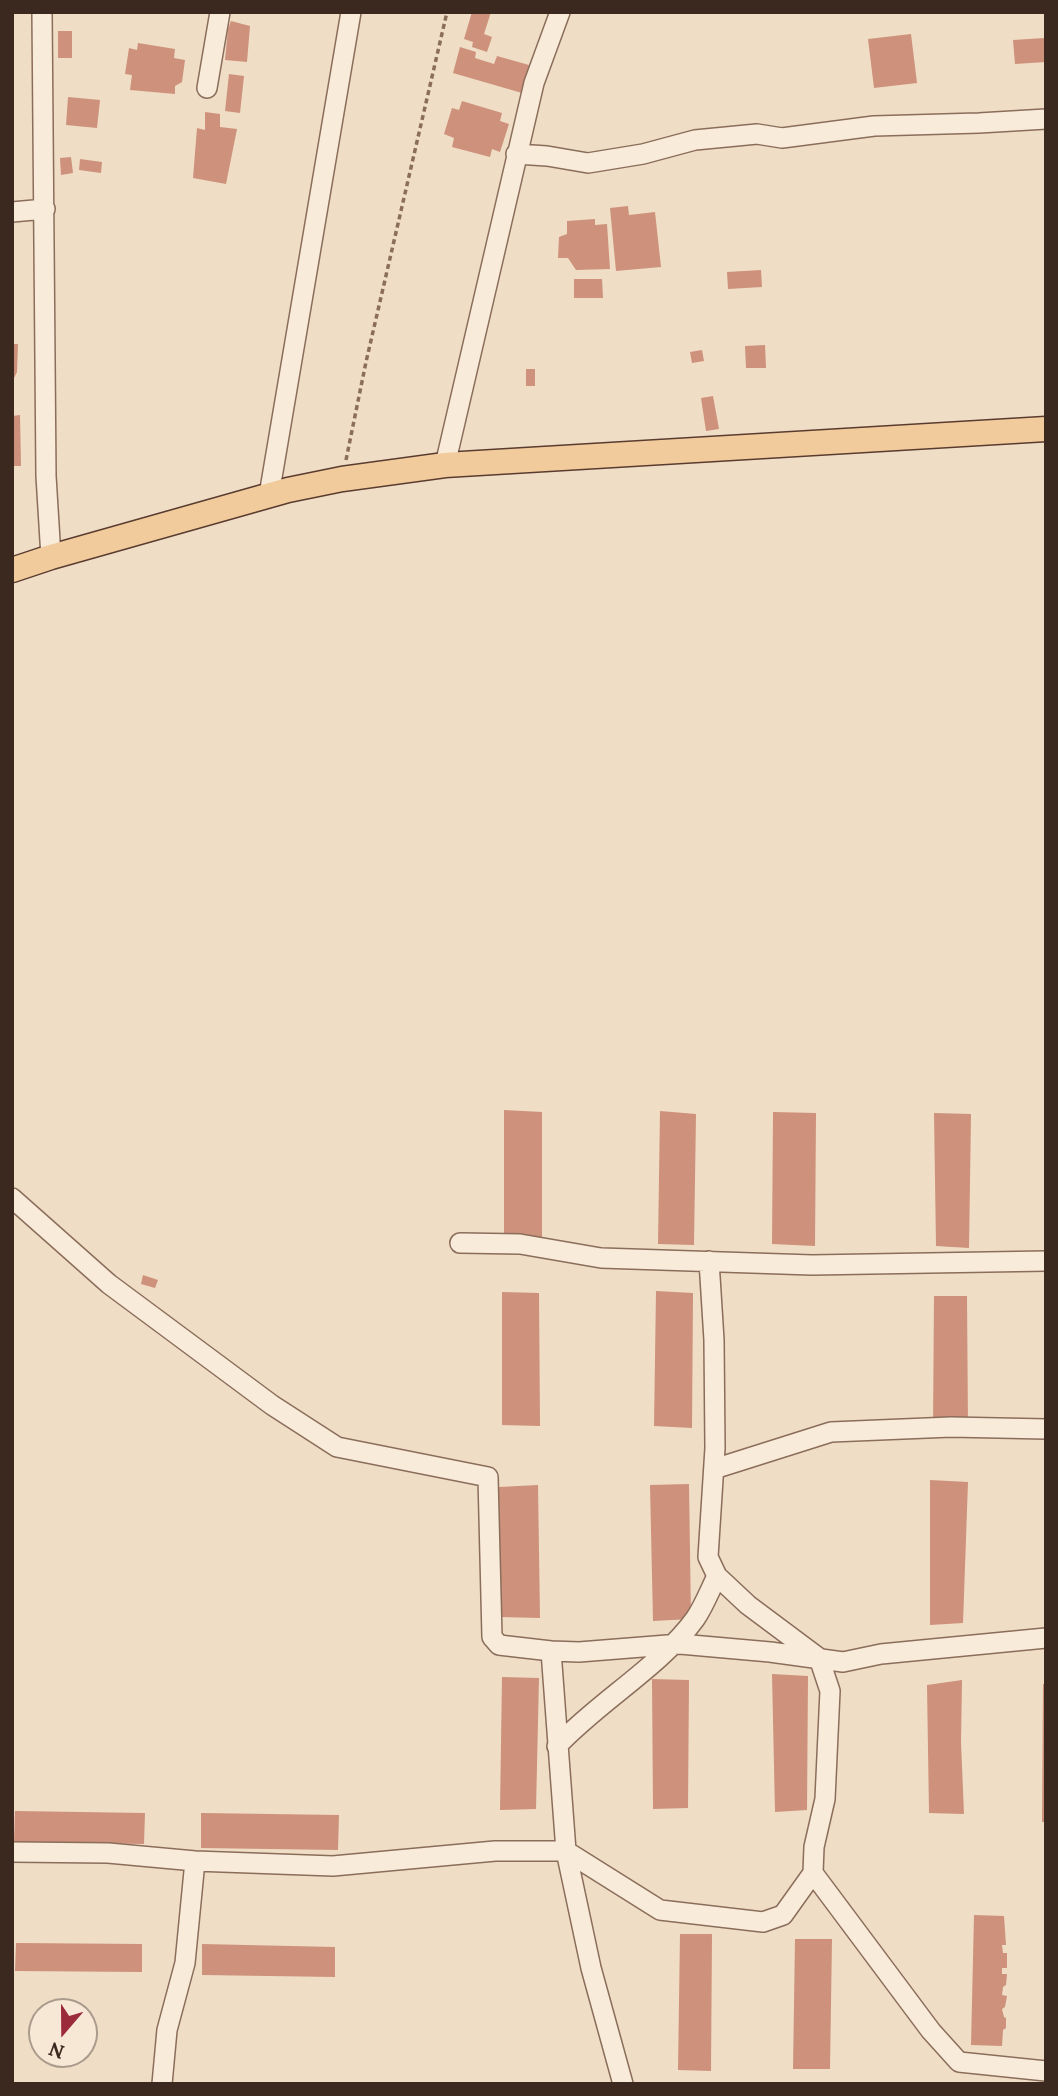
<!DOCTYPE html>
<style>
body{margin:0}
#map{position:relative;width:1058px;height:2096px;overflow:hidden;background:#efddc6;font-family:Lora,serif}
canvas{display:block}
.frame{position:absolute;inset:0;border:14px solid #3b281f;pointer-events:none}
.north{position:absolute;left:28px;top:1998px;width:70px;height:70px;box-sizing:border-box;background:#f6e8d5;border:2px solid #ab9b8c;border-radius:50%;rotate:200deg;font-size:19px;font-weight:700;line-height:28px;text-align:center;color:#3b281f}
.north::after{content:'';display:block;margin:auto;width:24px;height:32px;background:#9b2a3b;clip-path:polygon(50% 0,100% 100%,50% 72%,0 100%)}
</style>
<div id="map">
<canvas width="1058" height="2096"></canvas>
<div class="frame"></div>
<div class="north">N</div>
</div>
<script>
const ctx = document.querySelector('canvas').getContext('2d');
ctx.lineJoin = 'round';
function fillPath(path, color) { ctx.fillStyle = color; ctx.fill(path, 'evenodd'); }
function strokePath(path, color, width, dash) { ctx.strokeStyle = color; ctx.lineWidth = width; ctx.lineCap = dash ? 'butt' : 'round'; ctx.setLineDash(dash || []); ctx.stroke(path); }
fillPath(new Path2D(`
 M472,12H491L484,34L492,37L487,52L472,47L473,42L464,39Z
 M231,21L250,26L247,62L225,60L228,29Z
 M58,31H72V58H58Z
 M911,34L917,83L874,88L868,39Z
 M1044,38L1046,62L1015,64L1013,40Z
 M138,43L175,49L174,58L185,60L182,82L175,86V94L130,90L132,75L125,74L129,48L137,50Z
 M460,47L476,52L475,58L494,64L497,56L529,65L522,93L453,73Z
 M229,74L244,76L240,113L225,111Z
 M68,97L100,100L97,128L66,125Z
 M462,101L502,113L500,121L509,124L500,152L492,149L490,157L452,147L454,138L444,134L452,108L459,110Z
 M205,112L220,114V127L237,129L226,184L193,178L197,128L205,130Z
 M71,157L73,173L61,175L60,158Z
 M80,159L102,162L101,173L79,170Z
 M628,206L629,215L655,212L661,267L616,271L610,208Z
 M595,219V225L607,224L610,269L576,270L568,258H558L559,237L567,234V221Z
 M761,270L762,287L728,289L727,272Z
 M574,279H602L603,298H574Z
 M12,344H18L17,372L12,382Z
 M765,345L766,368H746L745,346Z
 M702,350L704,361L692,363L690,352Z
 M526,369H535V386H526Z
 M713,396L719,429L706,431L701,398Z
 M20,415L21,466H12V416Z
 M504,1110L542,1112V1240L504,1238Z
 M660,1111L696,1114L694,1245L658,1244Z
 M773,1112L816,1113L815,1246L772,1244Z
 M934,1113L971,1114L969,1248L936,1246Z
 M143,1275L158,1280L155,1288L141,1284Z
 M656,1291L693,1293L692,1428L654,1426Z
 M502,1292L539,1293L540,1426L502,1425Z
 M934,1296H967L968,1427L933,1428Z
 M930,1480L968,1482L963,1623L930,1625Z
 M689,1484L691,1619L653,1621L650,1485Z
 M538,1485L540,1618L500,1617L499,1487Z
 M772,1674L808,1676L807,1810L775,1812Z
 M502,1677L539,1678L536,1809L500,1810Z
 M652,1679L689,1680L688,1808L653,1809Z
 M962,1680L961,1742L964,1814L929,1813L927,1685Z
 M1043,1684H1046V1822H1042Z
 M15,1811L145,1813L144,1844L14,1842Z
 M201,1813L339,1815L338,1850L201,1848Z
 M974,1915L1004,1916L1006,1945H1002L1003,1953H1007V1968H1002V1974H1007L1006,1985L1003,1987L1002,1995L1007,1996L1005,2007L1002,2009L1004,2017L1006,2018V2028L1003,2030L1002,2046L971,2045Z
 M680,1934H712L711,2071L678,2070Z
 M795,1939H832L830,2069H793Z
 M16,1943L142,1944V1972L15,1971Z
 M202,1944L335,1947V1977L202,1975Z`), '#ce917b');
const minor = new Path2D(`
 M42,12L46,476L51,557
 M207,88L220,12
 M516,154L547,156L588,163L643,154L695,140L757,134L782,138L874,126L979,123L1046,119
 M12,212L45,209
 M445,465L534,83L560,12
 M269,495L351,12
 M12,1198L109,1284L272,1405L337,1447L488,1477L492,1637L499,1645L551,1651L566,1851L591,1968L623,2084
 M460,1243L520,1244L601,1258L812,1265L1046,1261
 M714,1469L831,1432L951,1427L1046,1429
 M551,1651L579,1652L680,1644L770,1652L843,1662L881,1654L1046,1638
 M557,1746C598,1702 661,1666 695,1619C704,1606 710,1590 717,1576
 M12,1852L108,1853L195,1861L333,1866L495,1851H566L660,1910L763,1922L783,1915L813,1873L814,1847L825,1799L830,1691L819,1658L748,1605L717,1576L708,1557L715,1448L714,1340L709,1261
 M813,1873L931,2031L959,2062L1046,2071
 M162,2084L167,2030L185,1963L195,1861`);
const major = new Path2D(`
 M12,570L51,557L288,490L342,479L445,465L1046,429`);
strokePath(minor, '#8b6d5b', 22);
strokePath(major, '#593c2f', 27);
strokePath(new Path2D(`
 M346,460L366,362L447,12`), '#8b6d5b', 3.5, [5, 3.5]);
strokePath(minor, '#f9ebd9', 19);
strokePath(major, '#f2cb9d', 24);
</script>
